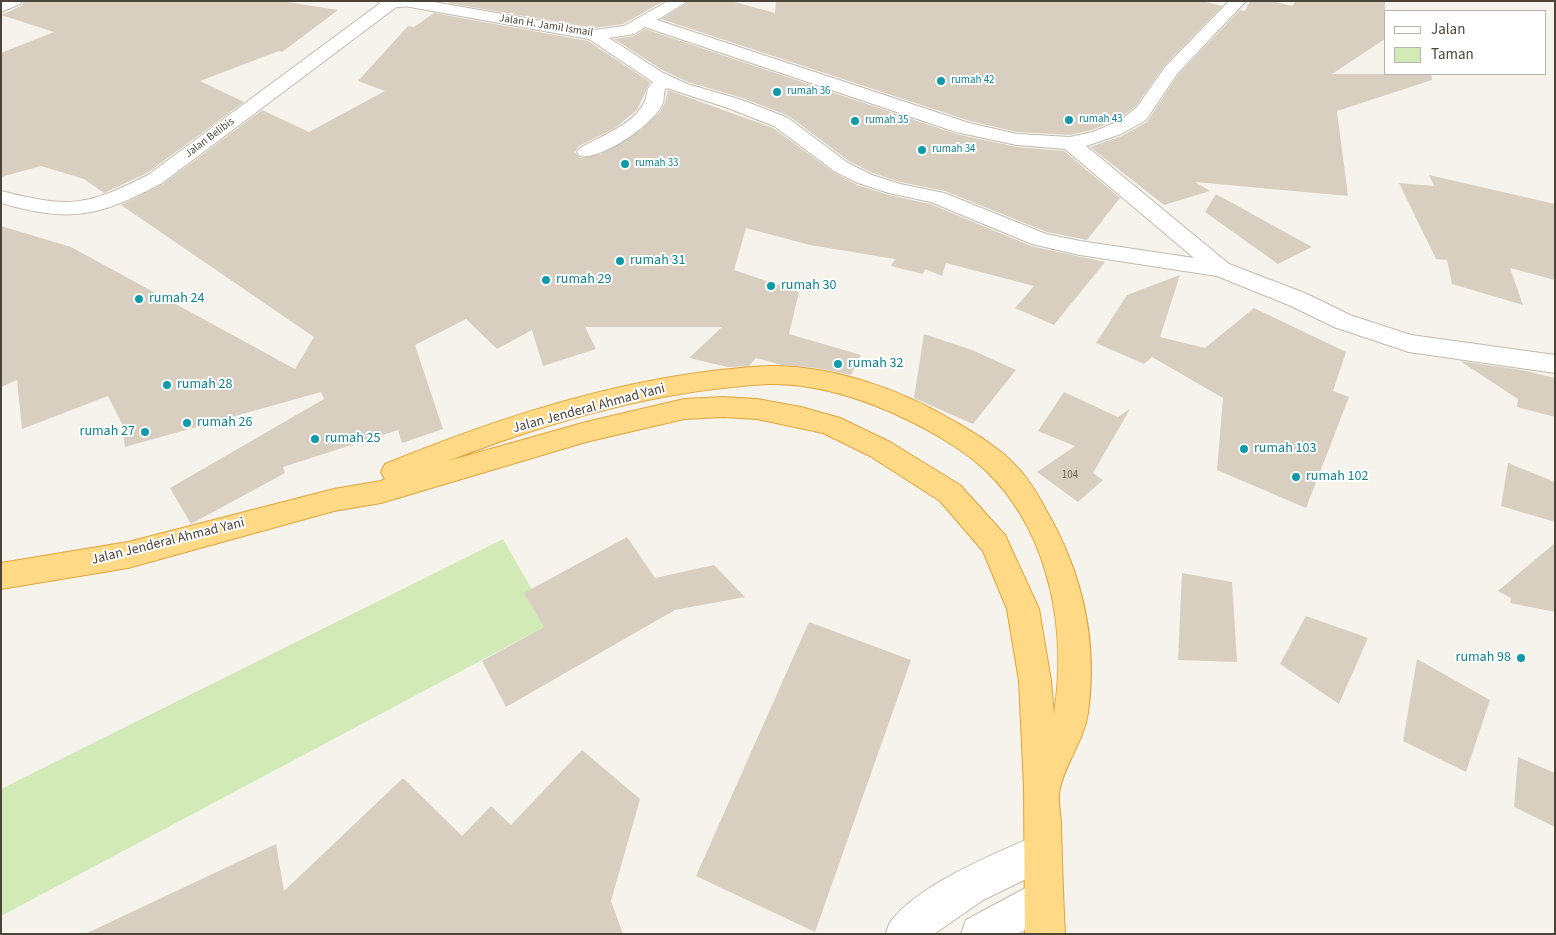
<!DOCTYPE html>
<style>
body{margin:0}
#map{position:relative;width:1556px;height:935px;overflow:hidden;background:#f6f3ec;font-family:"Source Sans 3",sans-serif}
canvas{display:block}
.frame{position:absolute;inset:0;border:2px solid #4b4439;pointer-events:none}
.legend{position:absolute;left:1384px;top:10px;width:162px;height:65px;box-sizing:border-box;background:#fff;border:1px solid #b7b4b0;margin:0;padding:6px 9px;list-style:none;font-size:15px;color:#4b4439}
.legend li{display:flex;align-items:center;gap:10px;height:25px}
.legend b{width:25px;border:1px solid #b7b4b0}
</style>
<div id="map">
<canvas width="1556" height="935"></canvas>
<div class="frame"></div>
<ul class="legend">
<li><b style="height:6px;background:#fff"></b>Jalan</li>
<li><b style="height:14px;background:#d2eab5"></b>Taman</li>
</ul>
</div>
<script>
const ctx = document.querySelector('canvas').getContext('2d');
ctx.lineJoin = 'round';
function fillPath(path, color) { ctx.fillStyle = color; ctx.fill(path, 'evenodd'); }
function strokePath(path, color, width, dash) { ctx.strokeStyle = color; ctx.lineWidth = width; ctx.lineCap = dash ? 'butt' : 'round'; ctx.setLineDash(dash || []); ctx.stroke(path); }
function write(font, color, halo, rows, align = 'center') {
  ctx.font = font + ' "Source Sans 3",sans-serif'; ctx.lineWidth = 4; ctx.setLineDash([]); ctx.textBaseline = 'middle'; ctx.strokeStyle = halo; ctx.fillStyle = color; for (const [text, x, y, turn = 0] of rows) {
    ctx.save(); ctx.translate(x, y); ctx.rotate((+turn || 0) * Math.PI / 180); ctx.textAlign = isNaN(turn) ? turn : align; if (halo) ctx.strokeText(text, 0, 0); ctx.fillText(text, 0, 0); ctx.restore();
  }
}
fillPath(new Path2D(`
 M503,539L548,618L544,627L1,916V789Z`), '#d2eab5');
fillPath(new Path2D(`
 M24,1H281L338,10L282,52L279,51L200,81L244,102L147,173L104,193L84,179L41,166L1,177V53L54,32L1,15L21,6Z
 M450,1H664L623,24L594,28L448,3Z
 M690,1H731L775,13L776,1H1202L1222,6L1164,66L1136,106L1120,118L1092,130L1070,135L1017,132L970,121L661,19Z
 M1250,1H1271L1292,6L1296,1H1385V39L1332,74H1431L1432,80L1337,111L1348,196L1195,182L1210,191L1164,205L1090,147L1122,136L1147,122L1178,75L1240,10L1245,11Z
 M434,13L588,41L650,82L637,110L615,128L579,146L575,152L580,158L601,154L640,131L660,112L665,103L668,90L773,128L833,172L857,185L889,195L930,204L1031,246L1105,262L1054,325L1015,308L1034,286L946,263L942,276L925,269L923,274L891,266L895,259L810,245L746,228L734,270L799,292L789,334L861,355L851,375L817,368L782,365L756,358L749,366L728,367L689,358L722,327H585L596,349L543,366L532,330L497,349L466,319L415,345L443,429L402,443L398,430L283,467L285,473L191,524L170,488L324,399L321,392L125,447L122,424L108,396L22,429L17,380L1,387V226L71,247L295,369L314,337L121,205L163,184L262,110L309,132L385,91L358,81L408,26L414,27Z
 M645,29L956,134L1017,147L1064,151L1120,198L1087,240L1047,232L945,191L900,182L873,173L849,161L789,116L743,98L688,82L664,71L614,39L634,36Z
 M1429,175L1555,204V280L1510,268L1523,305L1452,284L1447,260L1436,259L1399,183L1434,186Z
 M1216,194L1312,247L1278,264L1205,212Z
 M1180,275L1160,337L1205,348L1254,308L1346,352L1333,391L1349,397L1306,508L1217,470L1223,398L1152,357L1144,364L1096,343L1127,295Z
 M924,334L972,350L1016,370L973,424L914,398Z
 M1460,361L1522,370L1555,378V417L1517,407L1518,399Z
 M1064,392L1118,417L1130,409L1093,473L1103,480L1078,502L1037,472L1075,446L1038,431Z
 M1508,463L1555,482V522L1501,506Z
 M627,537L655,578L714,565L745,597L675,610L506,707L482,661L544,627L524,593Z
 M1555,543V612L1510,603L1511,598L1498,591Z
 M1182,573L1232,582L1237,662L1178,660Z
 M1306,616L1368,638L1339,704L1280,664Z
 M809,622L911,660L815,932L696,876Z
 M1417,659L1490,700L1466,772L1403,741Z
 M582,750L640,799L611,901L623,934H85L276,844L284,891L403,778L462,836L491,806L511,825Z
 M1518,757L1555,773V827L1514,807Z`), '#d8cfc1');
const minor = new Path2D(`
 M1,1H22L20,4L1,12Z
 M383,1H428L594,30L624,26L668,1H688L657,20L969,123L1017,134L1070,137L1093,132L1121,120L1137,107L1165,67L1229,1H1246L1177,74L1146,120L1121,134L1086,146L1229,264L1307,294L1350,315L1411,335L1555,355V373L1409,352L1334,327L1291,306L1217,276L1080,255L1032,244L931,202L889,193L858,183L834,171L774,126L728,108L667,88C662,93 665,97 663,103C656,123 600,161 580,156L577,152L580,148C601,136 633,125 644,103C649,94 644,91 653,82L589,39L399,5L162,183C98,217 71,223 1,203V191C69,208 85,207 148,175ZM645,27L956,132L1017,145L1065,149L1194,258L1080,241L1046,234L944,193L900,184L872,175L848,163L788,118L742,100L687,84L663,73L609,38L634,34Z
 M1042,833L1055,839L1061,852L1055,865L983,900L934,934H886C887,929 889,923 892,920C919,884 1000,851 1042,833Z
 M1044,878L1057,884L1063,897L1057,910L1018,934H961L966,920Z`);
const tertiary = new Path2D(`
 M377,1H412L413,2C407,10 383,8 377,1Z`);
const trunk = new Path2D(`
 M768,366C832,365 900,389 954,421C974,433 997,446 1013,463C1027,476 1037,493 1046,510C1082,572 1098,641 1088,713C1084,740 1066,762 1060,788C1057,799 1061,815 1061,826C1062,862 1063,898 1065,934H1025L1024,788L1019,681L1007,609L983,551L940,501L870,456L823,433L757,419L723,417L684,419L586,442L381,503L334,511L128,568L1,589V563L128,542L334,489L381,481L385,479L381,472L385,464C507,414 636,373 768,366ZM768,384C811,383 854,396 893,413C926,428 970,452 994,479C1051,540 1067,634 1054,714L1051,681L1039,609L1005,535L960,485L890,442L840,418L801,407L757,399L723,397L684,399L586,422L448,461C551,421 658,390 768,384Z`);
strokePath(minor, '#c2bbae', 2);
strokePath(tertiary, '#c2bbae', 2);
strokePath(trunk, '#e0a43c', 2);
fillPath(minor, '#fff');
fillPath(tertiary, '#fff');
fillPath(trunk, '#ffd985');
for (const [x, y, r, color] of [
 [941,81,5,"#0f9aa8"],
 [777,92,5,"#0f9aa8"],
 [1069,120,5,"#0f9aa8"],
 [855,121,5,"#0f9aa8"],
 [922,150,5,"#0f9aa8"],
 [625,164,5,"#0f9aa8"],
 [620,261,5,"#0f9aa8"],
 [546,280,5,"#0f9aa8"],
 [771,286,5,"#0f9aa8"],
 [139,299,5,"#0f9aa8"],
 [838,364,5,"#0f9aa8"],
 [167,385,5,"#0f9aa8"],
 [187,423,5,"#0f9aa8"],
 [145,432,5,"#0f9aa8"],
 [315,439,5,"#0f9aa8"],
 [1244,449,5,"#0f9aa8"],
 [1296,477,5,"#0f9aa8"],
 [1521,658,5,"#0f9aa8"]
]) { const dot = new Path2D(); dot.arc(x, y, r, 0, 2 * Math.PI); ctx.fillStyle = color; ctx.fill(dot); strokePath(dot, '#fff', 2); }
write('11px', '#4b4439', '#fff', [
 ["Jalan H. Jamil Ismail",546,26,9],
 ["Jalan Belibis",210,138,-37]
]);
write('11px', '#0d838f', '#fff', [
 ["rumah 42",951,81],
 ["rumah 36",787,92],
 ["rumah 43",1079,120],
 ["rumah 35",865,121],
 ["rumah 34",932,150],
 ["rumah 33",635,164]
], 'left');
write('11px', '#6e675b', null, [
 ["104",1070,476]
]);
write('14px', '#0d838f', '#fff', [
 ["rumah 31",630,261],
 ["rumah 29",556,280],
 ["rumah 30",781,286],
 ["rumah 24",149,299],
 ["rumah 32",848,364],
 ["rumah 28",177,385],
 ["rumah 26",197,423],
 ["rumah 27",135,432,"right"],
 ["rumah 25",325,439],
 ["rumah 103",1254,449],
 ["rumah 102",1306,477],
 ["rumah 98",1511,658,"right"]
], 'left');
write('14px', '#4b4439', '#fff', [
 ["Jalan Jenderal Ahmad Yani",589,409,-15],
 ["Jalan Jenderal Ahmad Yani",168,542,-14]
]);
</script>
